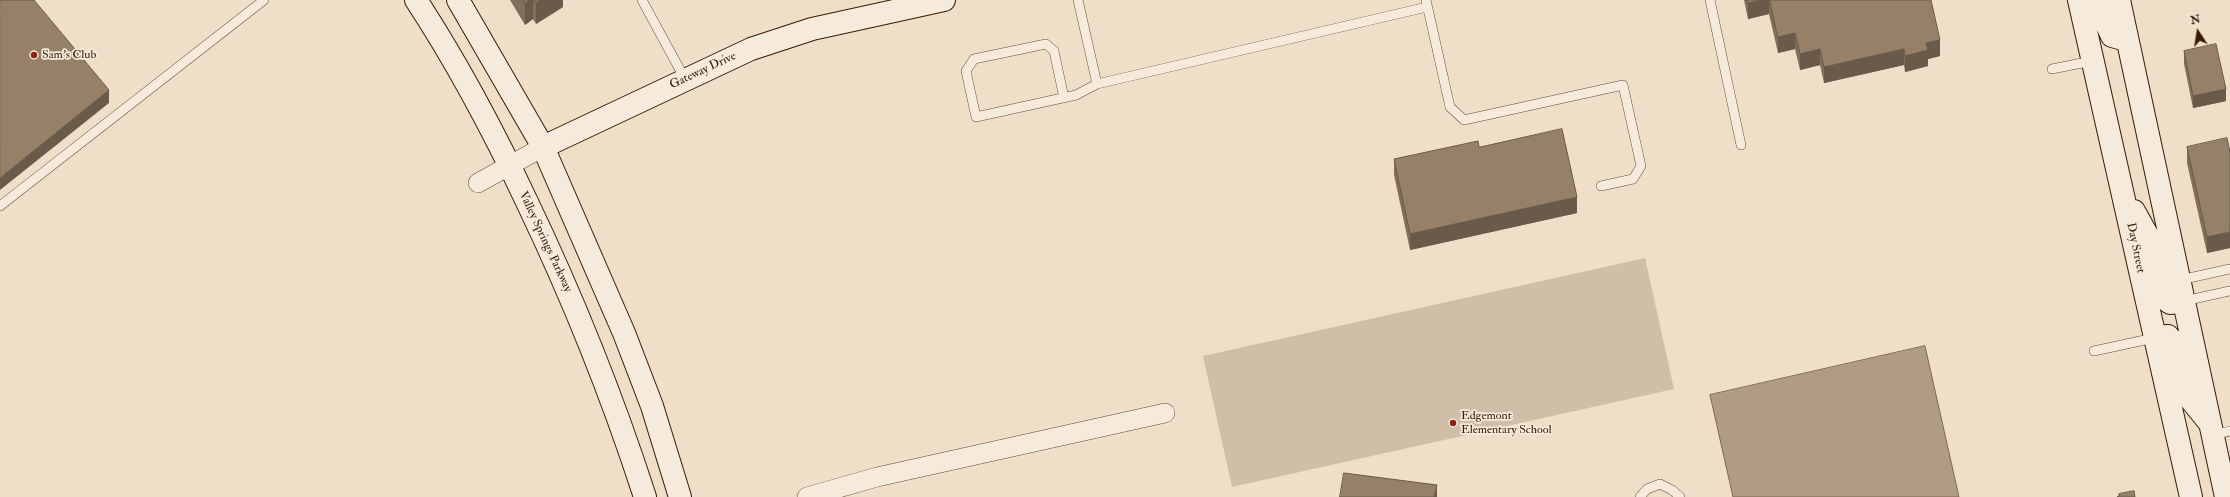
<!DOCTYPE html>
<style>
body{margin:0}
#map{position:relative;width:2230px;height:497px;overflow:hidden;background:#f0dfc8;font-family:"IM FELL Double Pica",serif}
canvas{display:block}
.north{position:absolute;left:2178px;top:12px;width:40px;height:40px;-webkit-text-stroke:3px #f5eadb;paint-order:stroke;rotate:348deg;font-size:11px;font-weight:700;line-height:16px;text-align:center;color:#351b00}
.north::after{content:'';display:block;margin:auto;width:14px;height:18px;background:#351b00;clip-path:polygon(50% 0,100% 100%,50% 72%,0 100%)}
</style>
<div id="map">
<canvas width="2230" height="497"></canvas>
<div class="north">N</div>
</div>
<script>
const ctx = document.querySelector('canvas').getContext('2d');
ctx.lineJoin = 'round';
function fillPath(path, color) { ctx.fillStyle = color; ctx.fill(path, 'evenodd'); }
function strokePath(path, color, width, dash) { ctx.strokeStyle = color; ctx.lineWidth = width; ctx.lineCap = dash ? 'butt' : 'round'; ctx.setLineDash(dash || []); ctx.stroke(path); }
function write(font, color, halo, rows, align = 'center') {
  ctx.font = font + ' "IM FELL Double Pica",serif'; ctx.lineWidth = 3.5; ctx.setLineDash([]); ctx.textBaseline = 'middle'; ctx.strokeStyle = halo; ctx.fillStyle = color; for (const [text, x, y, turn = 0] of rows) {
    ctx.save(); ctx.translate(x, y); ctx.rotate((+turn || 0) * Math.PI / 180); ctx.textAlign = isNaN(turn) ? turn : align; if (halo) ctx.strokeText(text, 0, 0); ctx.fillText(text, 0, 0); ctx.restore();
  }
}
fillPath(new Path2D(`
 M1645,258L1674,389L1232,487L1203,356Z`), '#d0bea6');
const water = new Path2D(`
 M1925,346L1959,497H1733L1710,395Z`);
fillPath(water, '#b09c84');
strokePath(water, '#7f684f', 1);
const lane = new Path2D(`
 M642,0L685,79
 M1078,0L1097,84
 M1426,0L1450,107L1464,120L1623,85L1641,166L1633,179L1601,186
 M1710,0L1741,145
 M2052,69L2092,61
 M1064,98L1054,51L1046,44L974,59L966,71L976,117L1076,95L1097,84L1427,7
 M0,206L264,0
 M2180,280L2230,269
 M2184,301L2230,291
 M2094,351L2154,338
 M2213,435L2230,431
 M1640,497L1647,489L1660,484L1672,490L1680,497`);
const street = new Path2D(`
 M478,183L543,147
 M807,497L877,477L1165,413`);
const secondary = new Path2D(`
 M416,0C458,64 494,132 527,202C573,298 612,395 645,497
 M458,0L543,147L624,333L652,406L680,497
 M2079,0L2191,497
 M2099,0L2105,21L2112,36L2127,40
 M2119,0L2226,497
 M543,147L751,49L812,29L944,0
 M2134,211L2149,238L2165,299L2170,303L2184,301
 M2154,338L2168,336L2175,343L2186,394L2208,421`);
strokePath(lane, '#644c32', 10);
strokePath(street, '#644c32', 20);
strokePath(secondary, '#351b00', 24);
strokePath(lane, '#f5eadb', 9);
strokePath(street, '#f5eadb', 19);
strokePath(secondary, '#f5eadb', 22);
fillPath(new Path2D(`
 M510,0H563V7L536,24L533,19L525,25Z
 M1744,0H1931L1940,56L1928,59V66L1905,72L1904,65L1824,83L1820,65L1800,70L1795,49L1778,53L1769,14L1748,19Z
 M2184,51L2226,101L2193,108L2184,64Z
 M1479,147L1577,213L1410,250L1394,175V159Z
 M2187,147L2230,152V248L2207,253L2187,163Z`), '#816f59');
fillPath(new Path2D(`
 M530,0H533V19L525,25V3Z
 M541,0H563V7L536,24V3Z
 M1763,0H1769V14L1748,19V3Z
 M1795,33V49L1778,53V37Z
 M1940,40V56L1928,59V66L1905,72V56L1926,43Z
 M1820,49V65L1800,70V54Z
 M1904,49V65L1824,83V67Z
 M2226,89V101L2193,108V96Z
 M109,90V103L0,190V178Z
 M1577,197V213L1410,250V234Z
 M2230,232V248L2207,253V237Z
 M1437,485V497H1434Z`), '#695a49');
const building = new Path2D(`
 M0,0H34L109,90L0,178Z
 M523,0H530L525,3Z
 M534,0H541L536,3Z
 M1747,0H1763L1748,3Z
 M1770,0H1931L1940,40L1926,43L1928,50L1905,56L1904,49L1824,67L1820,49L1800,54L1795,33L1778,37Z
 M2216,44L2226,89L2193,96L2184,51Z
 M1562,129L1577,197L1410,234L1394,159L1478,141L1479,147Z
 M2227,138L2230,152V232L2207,237L2187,147Z
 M1344,473L1437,485L1434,497H1340Z
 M2134,491L2135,497H2117L2119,496V494Z`);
fillPath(building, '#968168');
strokePath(building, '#695a49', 1);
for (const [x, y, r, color] of [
 [34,55,4,"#8f2418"],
 [1453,423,4,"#8f2418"]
]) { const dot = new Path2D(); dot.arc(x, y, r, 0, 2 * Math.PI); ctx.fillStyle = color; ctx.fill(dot); strokePath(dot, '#f5eadb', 1.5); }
write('12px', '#351b00', '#f5eadb', [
 ["Sam's Club",42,55],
 ["Edgemont",1461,416],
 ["Elementary School",1461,430]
], 'left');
write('12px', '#351b00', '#f5eadb', [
 ["Gateway Drive",703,71,-25],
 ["Valley Springs Parkway",545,242,65],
 ["Day Street",2135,248,78]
]);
</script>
